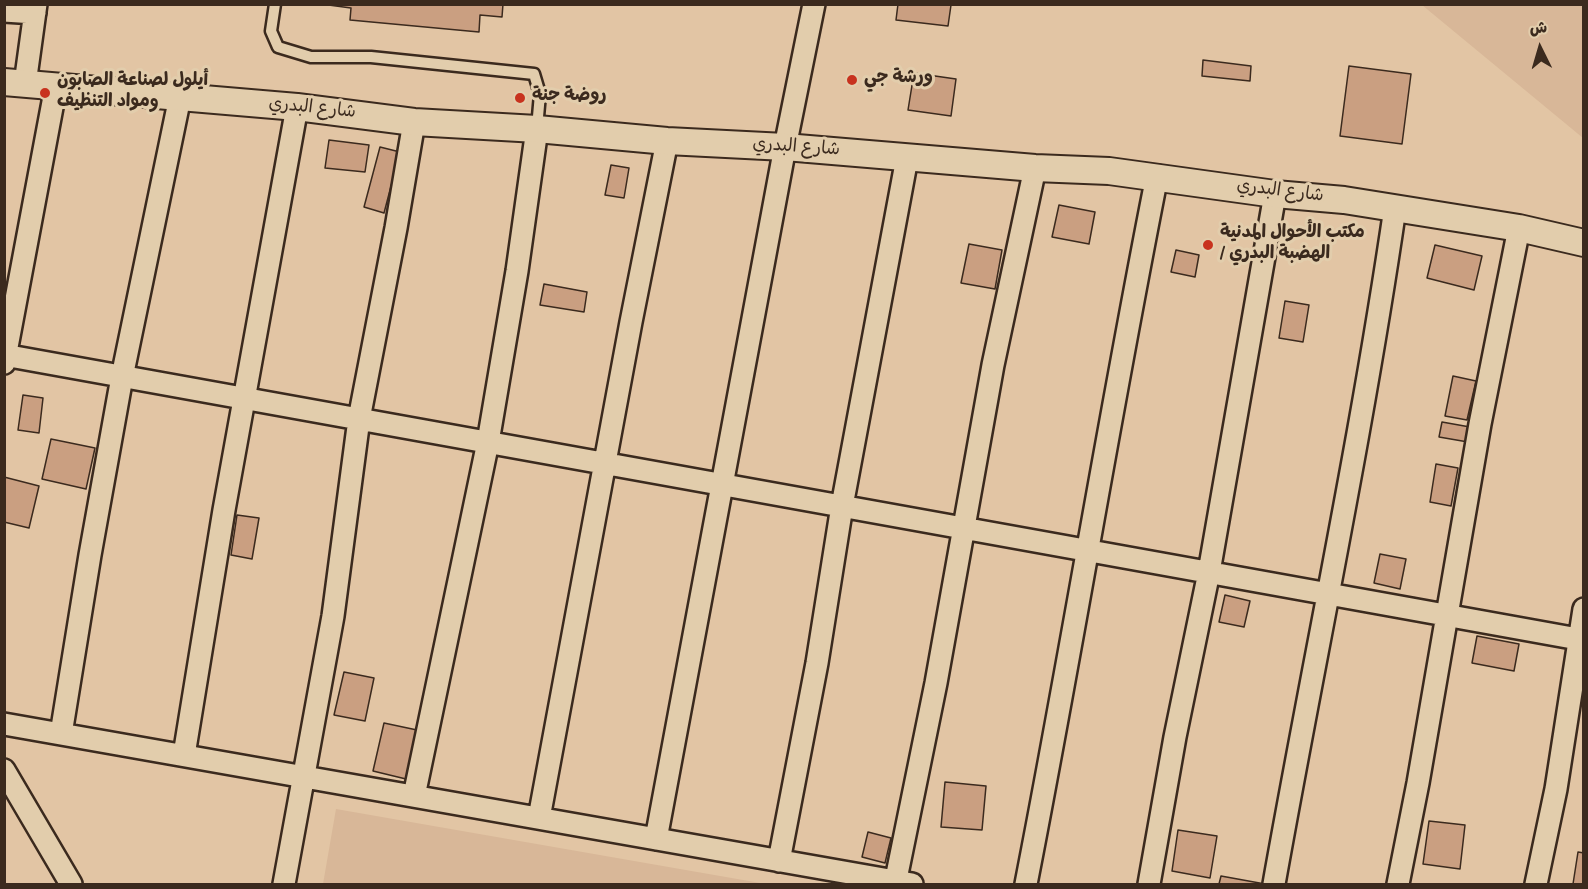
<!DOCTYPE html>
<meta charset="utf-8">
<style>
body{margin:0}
#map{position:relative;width:1588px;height:889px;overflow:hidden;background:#e2c5a4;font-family:Dekko,"Playpen Sans Arabic",sans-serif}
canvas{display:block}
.frame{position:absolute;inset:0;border:6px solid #3b2a1e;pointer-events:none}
.north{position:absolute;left:1510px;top:18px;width:60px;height:60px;-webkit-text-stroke:4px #e2cdac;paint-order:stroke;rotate:355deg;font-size:16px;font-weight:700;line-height:24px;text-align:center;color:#3b2a1e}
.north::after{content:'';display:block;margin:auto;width:21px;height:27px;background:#3b2a1e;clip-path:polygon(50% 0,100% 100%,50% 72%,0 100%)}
</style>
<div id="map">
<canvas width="1588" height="889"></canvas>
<div class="frame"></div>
<div class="north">ش</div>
</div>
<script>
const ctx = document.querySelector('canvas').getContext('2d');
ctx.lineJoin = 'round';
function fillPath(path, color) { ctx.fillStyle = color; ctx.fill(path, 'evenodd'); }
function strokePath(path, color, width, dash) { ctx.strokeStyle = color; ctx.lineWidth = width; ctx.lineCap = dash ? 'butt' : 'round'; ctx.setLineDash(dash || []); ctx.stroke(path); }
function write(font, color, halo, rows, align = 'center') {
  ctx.font = font + ' Dekko,"Playpen Sans Arabic",sans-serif'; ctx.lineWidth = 6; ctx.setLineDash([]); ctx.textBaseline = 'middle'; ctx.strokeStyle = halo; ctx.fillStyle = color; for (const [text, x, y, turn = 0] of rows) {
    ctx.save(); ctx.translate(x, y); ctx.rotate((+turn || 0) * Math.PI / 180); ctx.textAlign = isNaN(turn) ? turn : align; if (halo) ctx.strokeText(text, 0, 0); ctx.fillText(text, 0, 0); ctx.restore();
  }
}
fillPath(new Path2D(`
 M1422,5H1583V138Z
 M336,809L766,884H323Z`), '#d8b798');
const building = new Path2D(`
 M321,4H503L502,17L480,15L479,32L350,20L351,8Z
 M898,4L951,5L948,26L896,20Z
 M1203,60L1251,66L1250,81L1202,76Z
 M1349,66L1411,74L1402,144L1340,136Z
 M914,73L956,79L951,116L908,110Z
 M329,140L369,145L365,172L325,168Z
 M380,147L400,152L384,213L364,207Z
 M611,165L629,168L624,198L605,195Z
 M1059,205L1095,212L1089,244L1052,237Z
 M969,244L1002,250L995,289L961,283Z
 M1435,245L1482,256L1474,290L1427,278Z
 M1176,250L1199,255L1195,277L1171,272Z
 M544,284L587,292L584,312L540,305Z
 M1285,301L1309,305L1303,342L1279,338Z
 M1453,376L1476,381L1467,420L1445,416Z
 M23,395L43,398L39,433L18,430Z
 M1442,422L1470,427L1468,442L1439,437Z
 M51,439L95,448L86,489L42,479Z
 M1436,464L1458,468L1451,506L1430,502Z
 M4,477L39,486L29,528L4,522Z
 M237,515L259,518L252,559L231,555Z
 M1380,554L1406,559L1400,589L1374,583Z
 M1225,595L1250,601L1244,627L1219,622Z
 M1477,636L1519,644L1514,671L1472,663Z
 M344,672L374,678L365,721L334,715Z
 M384,723L417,730L406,779L373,771Z
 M945,782L986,786L982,830L941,827Z
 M1429,821L1465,825L1460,869L1423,864Z
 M1178,830L1217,836L1210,878L1172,871Z
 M868,832L891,838L885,863L862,857Z
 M1578,852L1584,853V884H1573Z
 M1221,876L1265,884H1219Z`);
fillPath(building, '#ca9f81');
strokePath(building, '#3b2a1e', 1.5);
const service = new Path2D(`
 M275,4L271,31L278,47L311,57H371L534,74L540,94L537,128`);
const minor = new Path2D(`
 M4,11L35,13
 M25,84L36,4
 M4,355L1578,639
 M4,363L56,86
 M4,724L912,884
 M61,734L90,555L122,377L180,97
 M184,755L224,510L297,107
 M4,770L71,884
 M414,796L488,442L517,271L537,129
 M539,818L631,322L667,141
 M656,839L785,147L814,4
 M779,861L817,663L842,506L907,158
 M284,884L333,616L359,419L396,228L414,122
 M895,884L936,683L993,365L1035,168
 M1026,884C1072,649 1110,412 1157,176
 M1149,884L1175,737L1209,572L1275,194
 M1274,884C1314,659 1362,435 1395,208
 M1398,884L1418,783L1480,424L1519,228
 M1536,884L1556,789L1584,609`);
const tertiary = new Path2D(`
 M4,82L297,107L414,122L537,129L667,141L785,147L1035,168L1109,171L1275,194L1344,200L1519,228L1584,243`);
strokePath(service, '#3b2a1e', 15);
strokePath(minor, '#3b2a1e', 26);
strokePath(tertiary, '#3b2a1e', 30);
strokePath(service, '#e2cdac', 10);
strokePath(minor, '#e2cdac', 21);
strokePath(tertiary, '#e2cdac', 26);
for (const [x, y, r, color] of [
 [852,80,6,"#c8321e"],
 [45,93,6,"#c8321e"],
 [520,98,6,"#c8321e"],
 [1208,245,6,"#c8321e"]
]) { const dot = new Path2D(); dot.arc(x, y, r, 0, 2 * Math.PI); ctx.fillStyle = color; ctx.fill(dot); strokePath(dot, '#e2cdac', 2); }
write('bold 18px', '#3b2a1e', '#e2cdac', [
 ["ورشة جي",864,80],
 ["أيلول لصناعة الصابون",57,83],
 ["ومواد التنظيف",57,104],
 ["روضة جنة",532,98],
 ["مكتب الأحوال المدنية",1220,235],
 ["/ الهضبة البدري",1220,256]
], 'left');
write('18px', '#3b2a1e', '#e2cdac', [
 ["شارع البدري",312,110,6],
 ["شارع البدري",796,149,4],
 ["شارع البدري",1280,193,7]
]);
</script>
